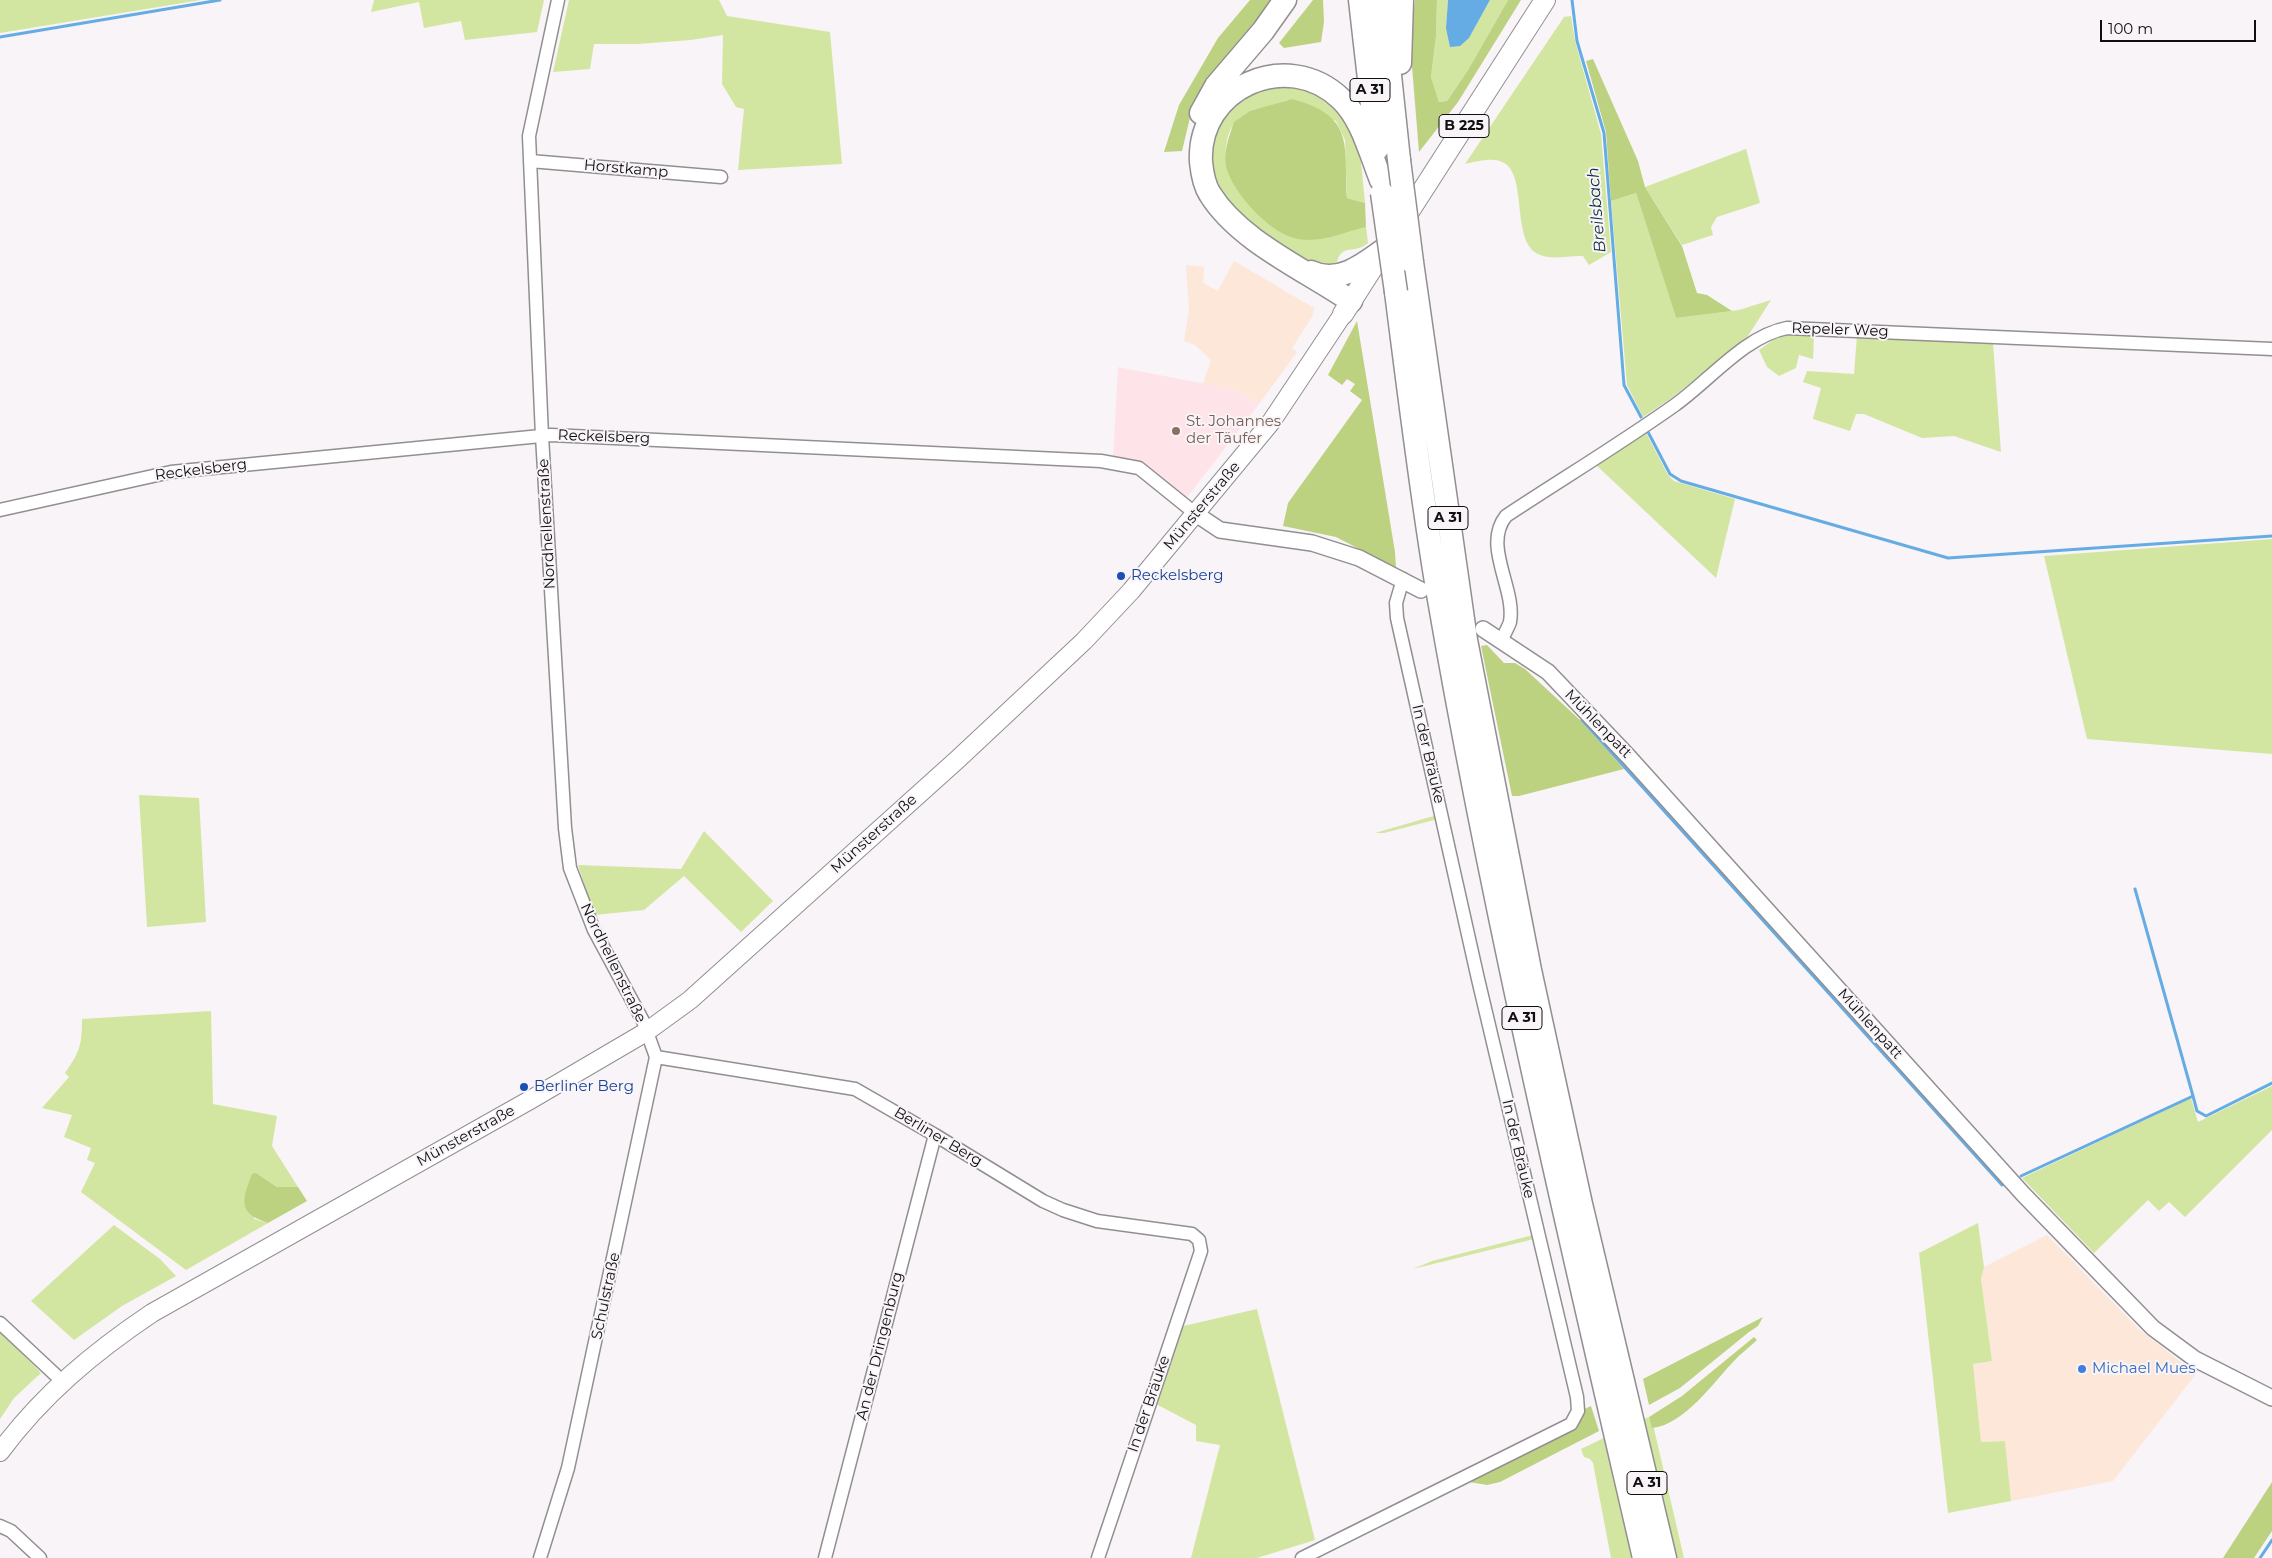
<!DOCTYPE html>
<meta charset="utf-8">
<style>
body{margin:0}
#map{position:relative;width:2272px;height:1558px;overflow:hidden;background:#f8f4f7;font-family:Montserrat,sans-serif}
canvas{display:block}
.scale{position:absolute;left:2100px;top:20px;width:156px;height:22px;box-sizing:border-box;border:2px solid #100f10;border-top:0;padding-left:6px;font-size:15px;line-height:18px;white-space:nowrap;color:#100f10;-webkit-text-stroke:4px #f8f4f7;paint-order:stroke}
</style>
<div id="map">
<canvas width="2272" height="1558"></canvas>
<div class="scale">100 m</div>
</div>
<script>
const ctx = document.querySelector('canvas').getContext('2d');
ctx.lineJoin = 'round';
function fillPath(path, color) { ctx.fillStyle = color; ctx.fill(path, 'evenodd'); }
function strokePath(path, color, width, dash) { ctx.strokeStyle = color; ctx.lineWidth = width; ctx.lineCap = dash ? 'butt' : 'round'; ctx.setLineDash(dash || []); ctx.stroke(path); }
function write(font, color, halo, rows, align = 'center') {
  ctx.font = font + ' Montserrat,sans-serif'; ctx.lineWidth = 4; ctx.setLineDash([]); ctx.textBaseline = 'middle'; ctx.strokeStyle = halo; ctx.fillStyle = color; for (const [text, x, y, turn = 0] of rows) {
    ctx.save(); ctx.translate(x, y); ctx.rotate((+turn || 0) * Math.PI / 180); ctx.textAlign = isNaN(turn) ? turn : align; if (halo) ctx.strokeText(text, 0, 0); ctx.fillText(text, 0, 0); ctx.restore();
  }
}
fillPath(new Path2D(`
 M1234,261L1314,308L1312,317L1292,348L1297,352L1259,404L1236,390L1203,384L1211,360L1195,345L1184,341L1189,310L1186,265L1204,267L1203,283L1218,291Z
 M2047,1235L2140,1330L2196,1374L2113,1481L2011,1501L2005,1441L1981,1442L1973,1364L1992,1361L1981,1279L1984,1267Z`), '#fce7d8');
fillPath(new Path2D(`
 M1118,367L1236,390L1259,404L1185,500L1113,458Z`), '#fee4e9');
fillPath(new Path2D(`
 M0,0H201L0,33Z
 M374,0H544L537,32L465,40L461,21L424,28L419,2L371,12Z
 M569,0H719L727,16L830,32L842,164L738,170L744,109L736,107L722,84L723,35L691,40L637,44H594L590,69L553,72Z
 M1437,0H1448L1446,28L1469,38L1490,0H1508L1468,70L1447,101L1439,102L1431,77L1436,36Z
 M1571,16L1575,41L1601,134L1611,252L1589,265L1583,256C1568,255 1553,261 1538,254C1508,240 1532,163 1495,160C1486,159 1474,162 1465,164L1564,17Z
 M1302,84L1339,106L1360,152L1365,203L1347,198L1345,140L1336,121L1287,100C1245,116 1223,111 1226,168L1366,227L1368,243C1351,257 1340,239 1335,271L1303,262L1241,223L1209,181L1213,125L1253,86Z
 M1746,149L1760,203L1717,217L1711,227L1713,235L1682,245L1645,187Z
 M1636,193L1676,318L1739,310L1771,300L1746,339L1670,399L1643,417L1627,385L1611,201Z
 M1792,334L1814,335L1813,359L1799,355L1796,368L1779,376L1767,367L1759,350L1776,338Z
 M1857,336L1993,343L2001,452L1954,436L1922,438L1864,414H1856L1850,431L1813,419L1821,388L1803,382L1807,371L1854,374Z
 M1645,431L1668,475L1674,481L1735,499L1716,578L1595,464Z
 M2272,539V754L2087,739L2044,556Z
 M139,795L199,798L206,922L147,927Z
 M1437,815L1438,819L1384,833H1375Z
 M704,831L773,901L741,932L684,876L644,910L594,915L578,865L681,869Z
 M211,1011L213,1104L277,1116L272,1146L298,1187H277L259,1175L254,1219L268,1223L186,1270L81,1192L95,1163L87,1160L91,1148L64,1137L72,1115L42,1108L69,1077L65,1073C80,1052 82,1044 82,1019Z
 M2272,1086V1130L2185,1217L2169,1202L2159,1211L2148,1200L2094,1253L2022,1178L2191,1098L2198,1122Z
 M1978,1223L1984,1267L1981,1279L1992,1361L1973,1364L1981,1442L2005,1441L2011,1501L1948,1513L1919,1253Z
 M114,1225L160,1259L176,1276L122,1306L74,1340L31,1301Z
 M1533,1235L1534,1239L1413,1269L1432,1261Z
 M1257,1309L1315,1540L1257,1558H1191L1220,1445L1196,1441V1425L1154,1403L1179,1327Z
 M0,1331L41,1373L14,1398L0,1419Z
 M1649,1417L1654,1429L1684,1558H1677L1644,1419Z
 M1606,1437L1633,1558H1611L1593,1463L1590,1459L1584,1457L1581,1449Z`), '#d2e6a1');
fillPath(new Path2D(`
 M1250,0H1275L1193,105L1182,151L1164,152L1179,105L1218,38Z
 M1313,0H1323L1324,22L1321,42L1284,48L1279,43Z
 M1415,0H1437L1436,36L1431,77L1439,102L1447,101L1468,70L1508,0H1521L1458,102L1419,152L1410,42Z
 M1593,59L1638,161L1645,187L1682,246L1697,293L1707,295L1732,311L1676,318L1636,193L1611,201L1606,132L1586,61Z
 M1292,99C1355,116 1344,144 1347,198L1365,203L1366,227C1343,232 1323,243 1298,239C1271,235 1233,193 1226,167C1223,153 1229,136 1234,122L1250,111Z
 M1357,321L1395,552L1396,568L1336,537L1283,526L1288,503L1362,400L1350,391L1355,384L1347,379L1342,385L1328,375Z
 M1487,645L1504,663H1515L1525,669L1580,720L1624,769L1519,796H1512L1481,646Z
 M256,1173L277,1187H298L307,1201L268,1223C237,1213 242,1200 252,1174Z
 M1763,1317L1758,1326L1749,1332L1680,1388L1649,1405L1643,1379Z
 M1754,1337L1757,1340C1750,1347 1741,1353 1734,1361C1713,1383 1684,1425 1652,1428L1649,1417L1682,1396Z
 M1591,1406L1599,1431L1500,1482L1487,1485L1469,1482L1580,1411Z
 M2272,1482V1531L2254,1558H2223Z`), '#bcd280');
fillPath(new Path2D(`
 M1448,0H1490L1469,38L1460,46L1450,47L1446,28Z`), '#65ace4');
strokePath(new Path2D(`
 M1572,0L1577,41L1604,133L1624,385L1641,417
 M0,37L220,0
 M1648,432L1670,474L1681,481L1948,558L2272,536
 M1582,720L2002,1185
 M2135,889L2193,1096
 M2021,1176L2193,1096L2197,1111L2206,1116L2272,1083
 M2260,1558L2272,1540`), '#65ace4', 3);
const minor = new Path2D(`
 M530,161L721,177
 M0,510L171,472L551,435L1101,461L1139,468L1196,514
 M1502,640C1504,634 1508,628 1510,622C1516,588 1482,546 1506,516C1562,479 1620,444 1675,405C1710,380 1745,336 1787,328L2272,349
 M656,1057L855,1089L935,1135L1043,1201L1063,1210L1097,1221L1192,1234L1199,1240L1201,1251L1098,1558
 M0,1323L62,1381
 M0,1526L11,1531L40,1558
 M540,1558L568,1468L656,1057L643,1021L594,930L570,868L565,828L542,436L529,136L558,0
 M825,1558L935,1135
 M1302,1558L1571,1424L1578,1411L1577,1397L1478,979L1397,618L1396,603L1403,579`);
const tertiary = new Path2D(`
 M1196,514L1220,530L1312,543L1359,558L1421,590
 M1483,629L1548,672L1628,756L2023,1194L2153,1328L2195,1359L2272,1398`);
const secondary = new Path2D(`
 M0,1452C42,1395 94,1352 152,1313L530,1100L646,1032L690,1000L958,759L1084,641L1131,591L1271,422L1343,314`);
const primary = new Path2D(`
 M1401,224L1545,0
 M1343,314L1382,253`);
const motorway = new Path2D(`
 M1360,0L1377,149
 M1382,0L1399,160
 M1400,63L1402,0
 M1201,113L1216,86L1263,31L1285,0
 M1412,262L1466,640L1530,970L1581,1204L1665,1558
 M1311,272C1338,285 1363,265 1385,249
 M1396,292C1409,393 1421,494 1438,594C1494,918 1570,1238 1644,1558
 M1351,301C1306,270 1239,241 1210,194C1204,185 1202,172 1201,162C1197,88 1287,47 1341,99C1362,119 1370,153 1381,180`);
strokePath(minor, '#928f92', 15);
strokePath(tertiary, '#928f92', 18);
strokePath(secondary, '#928f92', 20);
strokePath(primary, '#928f92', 22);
strokePath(motorway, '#928f92', 25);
strokePath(minor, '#fff', 12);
strokePath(tertiary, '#fff', 15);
strokePath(secondary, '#fff', 18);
strokePath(primary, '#fff', 20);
strokePath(motorway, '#fff', 22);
const motorwayBridge = new Path2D(`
 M1399,160L1412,262
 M1382,193L1396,292`);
strokePath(motorwayBridge, '#928f92', 25, []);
strokePath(motorwayBridge, '#fff', 22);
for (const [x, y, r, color] of [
 [1176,431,5,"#8d6e63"],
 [1121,576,5,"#1a4fb4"],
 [524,1087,5,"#1a4fb4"],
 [2082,1369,5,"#3f7fe0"]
]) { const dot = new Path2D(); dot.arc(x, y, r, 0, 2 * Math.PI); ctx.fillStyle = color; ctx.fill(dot); strokePath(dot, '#f8f4f7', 2); }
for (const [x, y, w] of [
 [1370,90,40],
 [1464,126,50],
 [1448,518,40],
 [1522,1018,40],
 [1647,1483,40]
]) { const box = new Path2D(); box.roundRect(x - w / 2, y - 11.5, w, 23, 4); ctx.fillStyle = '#f8f4f7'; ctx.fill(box); strokePath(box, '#100f10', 1); }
write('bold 14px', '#100f10', null, [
 ["A 31",1370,90],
 ["B 225",1464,126],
 ["A 31",1448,518],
 ["A 31",1522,1018],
 ["A 31",1647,1483]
]);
write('15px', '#100f10', '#f8f4f7', [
 ["Horstkamp",626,169,5],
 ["Repeler Weg",1840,330,2],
 ["Reckelsberg",604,437,2],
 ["Reckelsberg",201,470,-7],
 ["Münsterstraße",1202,506,-50],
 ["Nordhellenstraße",547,524,-93],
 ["Mühlenpatt",1598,724,46],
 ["In der Bräuke",1428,754,77],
 ["Münsterstraße",874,834,-42],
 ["Nordhellenstraße",613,963,64],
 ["Mühlenpatt",1870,1024,48],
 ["Münsterstraße",466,1136,-29],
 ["Berliner Berg",938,1137,31],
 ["In der Bräuke",1518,1149,77],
 ["Schulstraße",606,1296,-78],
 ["An der Dringenburg",880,1346,-76],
 ["In der Bräuke",1149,1404,-71]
]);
write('15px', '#785e54', '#f8f4f7', [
 ["St. Johannes",1186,422],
 ["der Täufer",1186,439]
], 'left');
write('15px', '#164399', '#f8f4f7', [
 ["Reckelsberg",1131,576],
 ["Berliner Berg",534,1087]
], 'left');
write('15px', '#366cbe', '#f8f4f7', [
 ["Michael Mues",2092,1369]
], 'left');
write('italic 16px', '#0d2c43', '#f8f4f7', [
 ["Breilsbach",1597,210,-95]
]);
</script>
